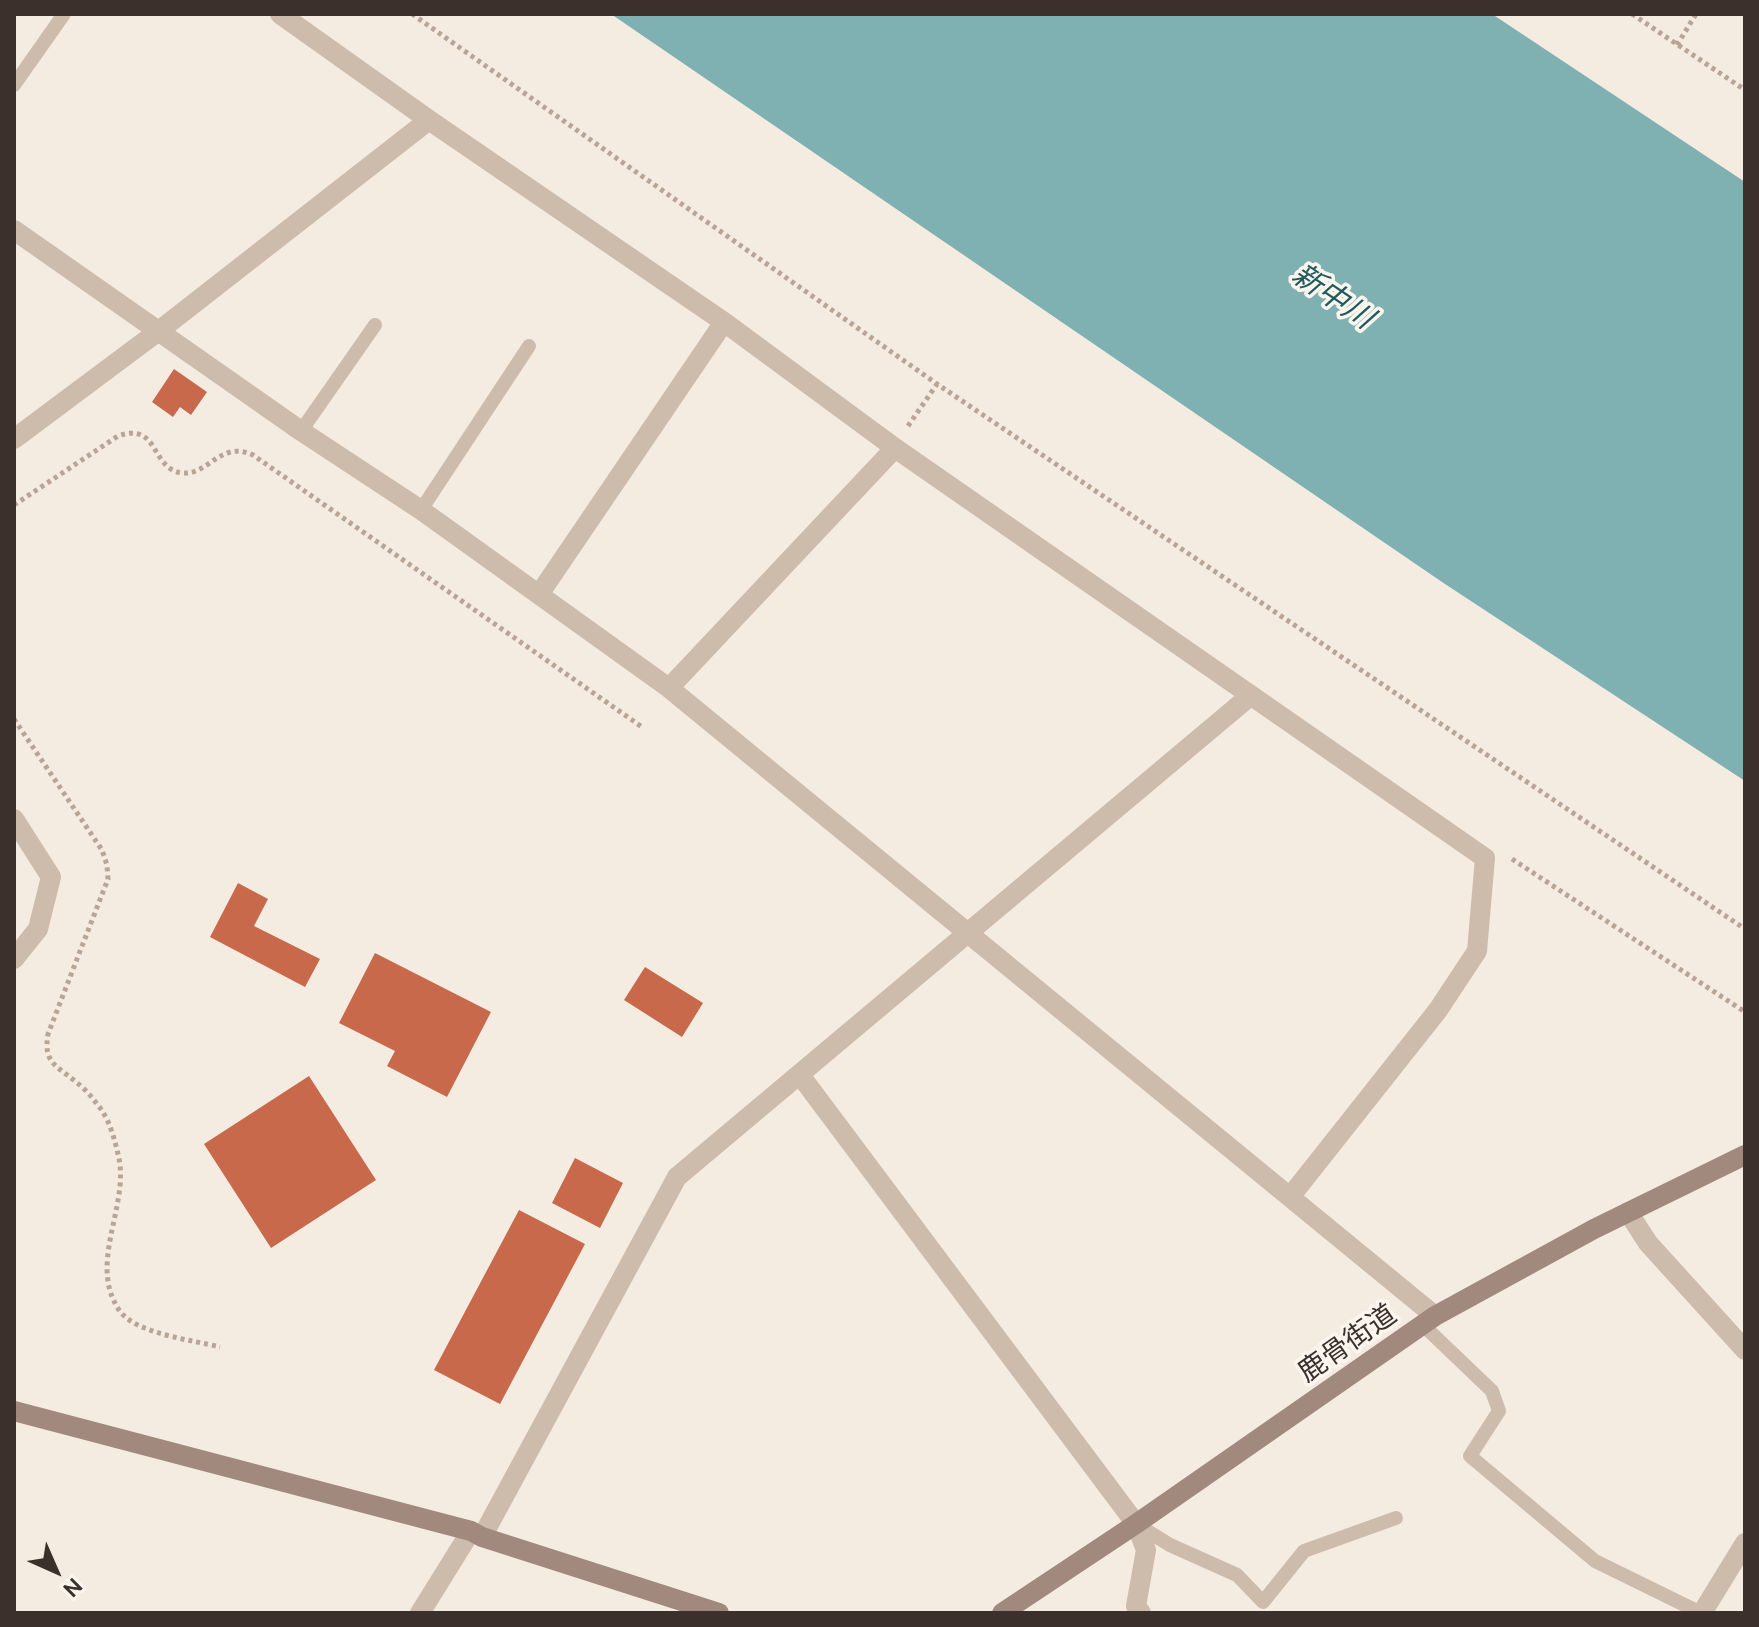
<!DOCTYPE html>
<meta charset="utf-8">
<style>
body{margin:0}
#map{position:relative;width:1759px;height:1627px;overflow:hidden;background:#f4ebe1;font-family:Ubuntu,sans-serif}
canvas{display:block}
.frame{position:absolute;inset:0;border:16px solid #3b302b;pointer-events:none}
.north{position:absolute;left:16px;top:1531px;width:80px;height:80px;-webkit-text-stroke:6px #fbf5ee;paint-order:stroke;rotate:135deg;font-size:22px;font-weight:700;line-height:32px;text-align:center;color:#3b302b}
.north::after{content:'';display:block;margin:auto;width:28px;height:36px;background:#3b302b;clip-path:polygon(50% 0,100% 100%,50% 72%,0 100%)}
</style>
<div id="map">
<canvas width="1759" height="1627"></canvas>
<div class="frame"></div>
<div class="north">N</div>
</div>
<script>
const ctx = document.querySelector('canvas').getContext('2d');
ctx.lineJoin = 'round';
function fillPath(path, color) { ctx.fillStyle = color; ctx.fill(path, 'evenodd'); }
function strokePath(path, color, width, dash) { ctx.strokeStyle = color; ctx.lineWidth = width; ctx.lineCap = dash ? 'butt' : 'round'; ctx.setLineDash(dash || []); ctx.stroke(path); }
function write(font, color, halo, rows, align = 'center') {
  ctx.font = font + ' Ubuntu,"Noto Sans JP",sans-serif'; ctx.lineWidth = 7; ctx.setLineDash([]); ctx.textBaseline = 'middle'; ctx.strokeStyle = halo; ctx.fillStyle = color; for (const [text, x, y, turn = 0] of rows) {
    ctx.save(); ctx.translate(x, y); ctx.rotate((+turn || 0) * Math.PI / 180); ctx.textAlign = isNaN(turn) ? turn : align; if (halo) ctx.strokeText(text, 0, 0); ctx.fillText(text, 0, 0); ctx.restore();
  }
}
fillPath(new Path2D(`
 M611,14H1492L1745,182V781L1442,582Z`), '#7fb0b2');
fillPath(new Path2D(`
 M174,369L207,392L191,415L180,407L173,417L152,402Z
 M238,883L268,899L254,926L320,959L305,987L210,937Z
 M375,953L491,1012L447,1097L387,1066L395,1051L339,1023Z
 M645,967L703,1003L682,1037L624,1000Z
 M309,1076L376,1180L271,1248L204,1144Z
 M575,1158L623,1183L600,1228L552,1203Z
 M519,1210L585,1244L500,1404L434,1370Z`), '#c8694b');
strokePath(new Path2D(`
 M412,14L937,384L1745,929
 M1632,14L1745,90
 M1677,45L1696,14
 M908,426L937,384
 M14,505L118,436C160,421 150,470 183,473C209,475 220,440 253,455L642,727
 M14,719L102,850L107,865L108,879L48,1034C43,1063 56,1065 76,1082C84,1088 91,1096 97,1104C109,1118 114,1137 118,1154C131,1205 87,1262 119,1310C135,1334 193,1340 220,1347
 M1512,859L1745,1012`), '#b9a596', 5, [4, 4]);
strokePath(new Path2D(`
 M14,85L64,14
 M301,431L375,325
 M421,510L529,346
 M1423,1325L1492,1391L1499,1411L1470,1456L1595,1561L1701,1613
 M1136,1524L1170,1545L1237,1575L1263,1602L1304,1551L1396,1518`), '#cdbbac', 14);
strokePath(new Path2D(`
 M280,14L429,120L724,322L895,448L1485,858L1477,951L1438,1010L1290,1197
 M14,230L301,431L421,510L669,688L1435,1316
 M14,439L160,330L429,120
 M540,593L724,322
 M669,688L895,448
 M14,819L51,877L38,929L14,959
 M800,1075L1136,1524L1146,1550L1136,1606L1141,1613
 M1628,1212L1648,1243L1745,1350
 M482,1537L677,1177L1250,696
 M420,1613L471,1531
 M1702,1613L1745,1543`), '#cdbbac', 20);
strokePath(new Path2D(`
 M14,1411L471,1531L482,1537L719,1613
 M1002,1613L1136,1524L1435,1316L1594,1229L1745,1155`), '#a18a7d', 20);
write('28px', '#3b302b', '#fbf5ee', [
 ["鹿骨街道",1347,1343,-35]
]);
write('italic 30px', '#1f5a5e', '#fbf5ee', [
 ["新中川",1333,296,34]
]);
</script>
